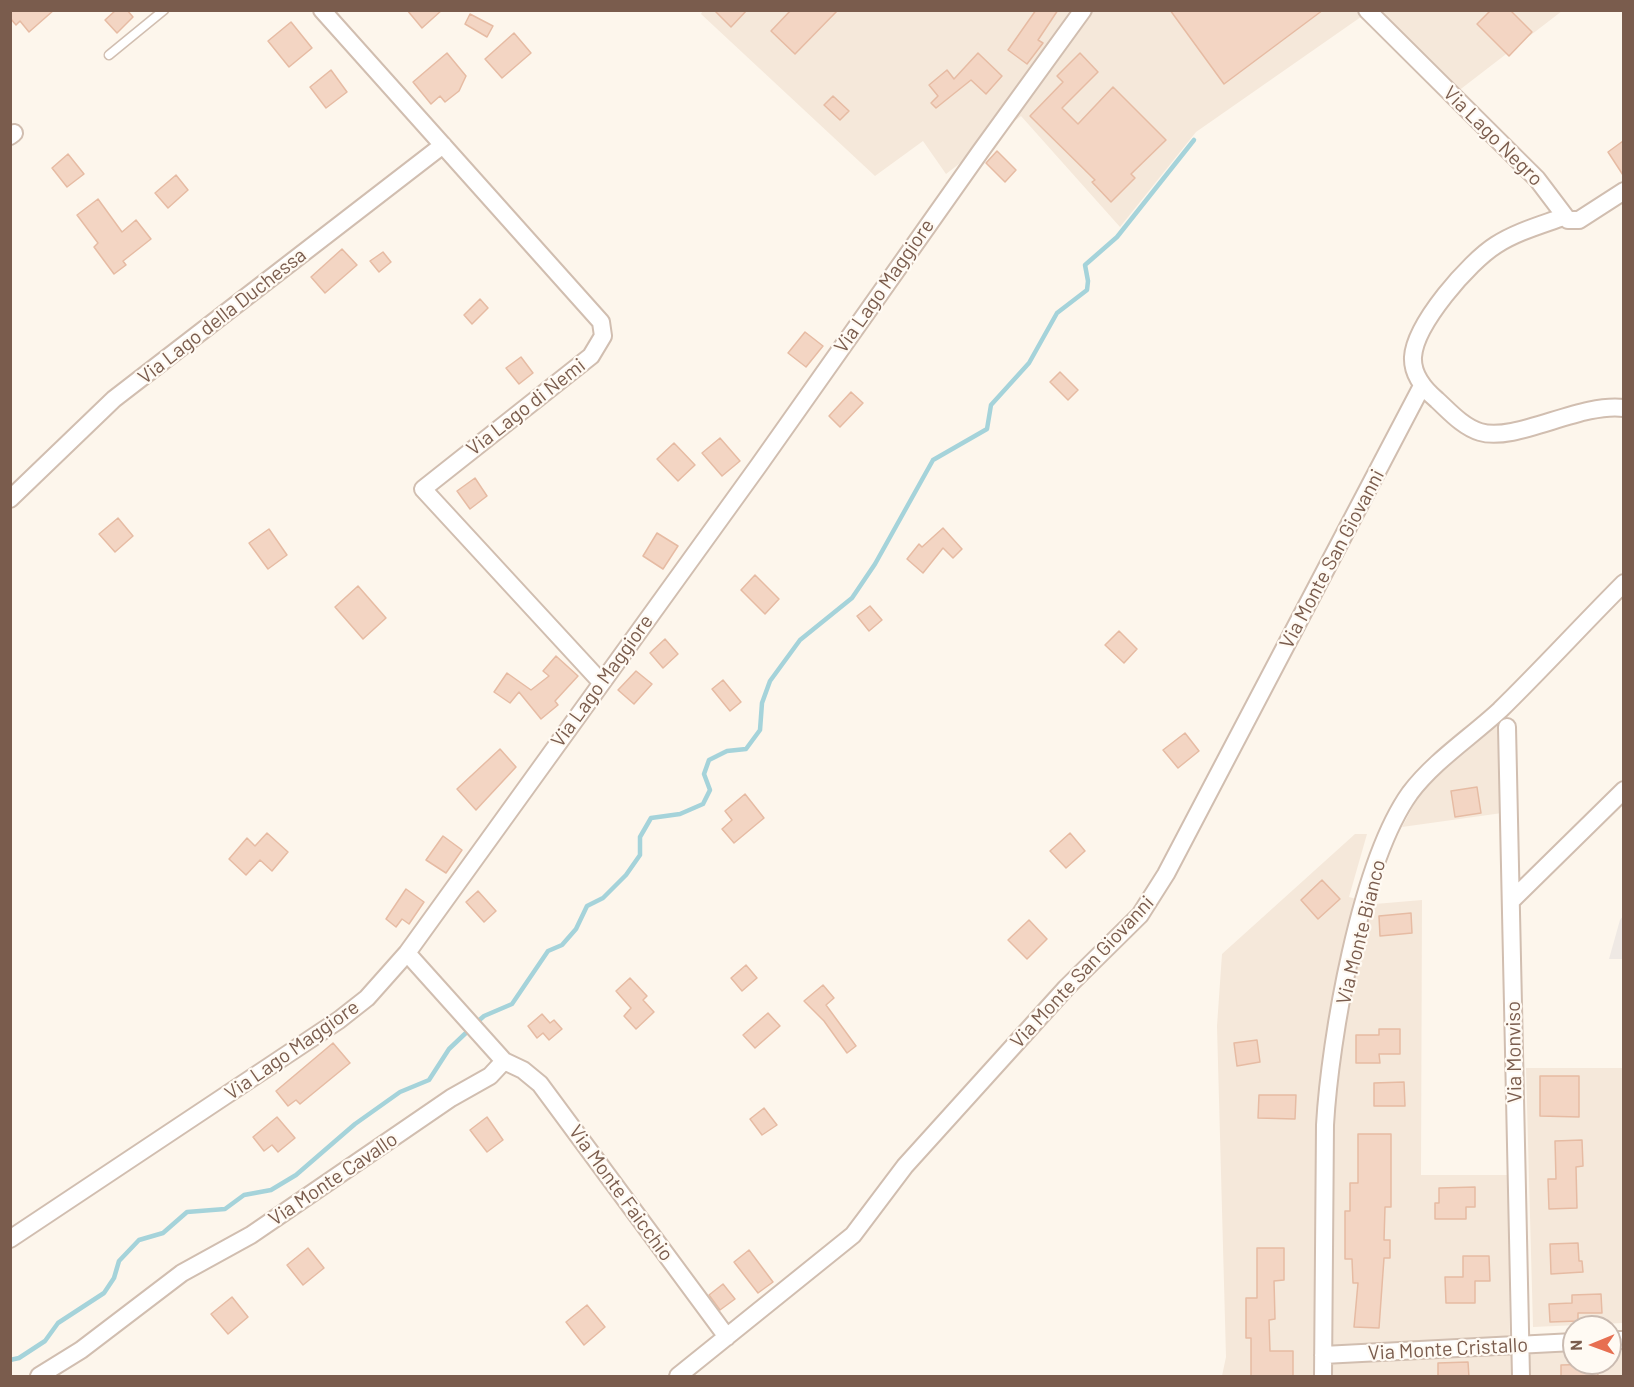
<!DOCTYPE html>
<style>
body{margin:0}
#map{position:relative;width:1634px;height:1387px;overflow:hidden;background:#fdf6ec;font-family:Barlow,sans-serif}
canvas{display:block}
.frame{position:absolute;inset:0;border:12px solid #7a5c4d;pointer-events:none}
.north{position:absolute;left:1562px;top:1315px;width:60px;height:60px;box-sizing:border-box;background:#fffaf3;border:2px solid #cabbb1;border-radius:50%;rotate:269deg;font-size:16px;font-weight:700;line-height:24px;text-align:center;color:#7a5c4d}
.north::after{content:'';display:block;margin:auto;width:21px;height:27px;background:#e76f51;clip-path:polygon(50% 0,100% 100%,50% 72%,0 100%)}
</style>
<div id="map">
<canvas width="1634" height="1387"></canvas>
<div class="frame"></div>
<div class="north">N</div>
</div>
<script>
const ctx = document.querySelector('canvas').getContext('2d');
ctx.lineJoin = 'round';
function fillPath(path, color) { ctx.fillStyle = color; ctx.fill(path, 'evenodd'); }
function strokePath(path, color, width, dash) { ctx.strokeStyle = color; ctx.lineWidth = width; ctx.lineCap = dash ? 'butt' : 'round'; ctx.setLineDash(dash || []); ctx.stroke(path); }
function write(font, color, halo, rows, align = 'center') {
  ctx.font = font + ' Barlow,sans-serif'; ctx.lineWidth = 4.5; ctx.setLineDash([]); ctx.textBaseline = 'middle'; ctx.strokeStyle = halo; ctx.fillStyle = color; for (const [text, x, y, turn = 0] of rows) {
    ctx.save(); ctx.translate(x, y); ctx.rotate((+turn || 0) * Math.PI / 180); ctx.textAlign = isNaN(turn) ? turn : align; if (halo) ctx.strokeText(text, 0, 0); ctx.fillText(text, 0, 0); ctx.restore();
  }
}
fillPath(new Path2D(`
 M703,10L1562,11L1453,95L1368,12L1196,132L1120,227L1021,116L946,174L923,141L875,176L701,14Z
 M1498,721L1502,813L1402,827L1425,784Z
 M1355,834H1367L1349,897L1375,904L1422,900L1421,1175H1508L1510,1352L1574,1350V1363H1610V1348H1623V1376H1222L1226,1357L1217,1026L1222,954Z
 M1526,1068H1623V1323L1533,1327Z`), '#f5e8da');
fillPath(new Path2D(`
 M1623,916V959H1609L1620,920Z`), '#efe9e4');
strokePath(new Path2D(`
 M476,1023L484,1016L512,1004L548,951L562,945L576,929L587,906L603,898L626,875L640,855V837L651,818L680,814L703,804L710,790L704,774L709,760L727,751L746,749L760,730L762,703L770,681L800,640L852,598L875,564L933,460L987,429L991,405L1029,363L1057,313L1087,290L1088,281L1085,265L1117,237L1194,140
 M10,1360L19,1358L45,1341L58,1323L104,1293L114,1278L119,1261L139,1240L163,1233L187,1212L225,1209L244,1195L271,1190L296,1175L355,1124L400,1092L429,1080L449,1049L470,1029`), '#a5d3da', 4.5);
const building = new Path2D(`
 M10,10H54L29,32L20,21L16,25L10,18Z
 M116,10H127L133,17L117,33L105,20Z
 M407,10H442L422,28Z
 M714,10H747L731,27Z
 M791,10H838L795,54L771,31Z
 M1036,10H1058L1038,40L1043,43L1027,64L1008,50Z
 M1170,10H1323L1224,84Z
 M1491,10H1510L1532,32L1509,56L1477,24Z
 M470,14L493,26L487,37L465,24Z
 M291,22L312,48L289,67L268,41Z
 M514,33L531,53L502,78L485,59Z
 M447,53L466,76L459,91L445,102L440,96L431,104L413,82Z
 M978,53L1002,76L986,94L971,80L936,108L931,103L938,96L929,85L947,70L954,79Z
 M1080,53L1098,72L1062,108L1078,124L1113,87L1166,140L1131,174L1135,178L1111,202L1092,182L1095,180L1030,116L1063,82L1057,76Z
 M331,70L347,92L326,108L310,87Z
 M833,96L849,111L840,120L824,105Z
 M1623,141V175L1608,152Z
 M997,151L1016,170L1005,182L986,163Z
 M68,154L84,174L67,187L52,168Z
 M176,175L188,190L168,208L155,193Z
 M98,199L122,232L136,220L151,239L123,261L126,265L114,274L94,247L98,243L77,215Z
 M342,249L357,265L325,293L311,277Z
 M383,252L391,262L379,272L370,261Z
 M480,299L488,308L472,324L464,315Z
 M805,332L823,346L806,367L788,353Z
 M521,357L533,373L519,384L506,368Z
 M1060,372L1078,390L1068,400L1050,382Z
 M851,392L863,403L840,427L829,416Z
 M720,438L740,461L722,476L702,453Z
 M674,443L695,465L678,481L657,459Z
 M475,478L487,496L470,509L457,491Z
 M118,518L133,536L115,552L99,534Z
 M943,528L962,549L953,558L943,548L923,573L907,559L919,544L922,547Z
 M269,529L287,555L268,569L249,543Z
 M657,533L678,546L663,569L643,556Z
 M755,575L779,599L765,614L741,590Z
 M358,586L386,618L363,639L335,607Z
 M870,606L882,620L869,631L857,616Z
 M1119,631L1137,649L1124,663L1105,645Z
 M665,639L678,654L663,668L650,653Z
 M556,656L578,676L555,701L558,705L541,719L519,692L510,703L494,692L507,673L531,690L549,676L543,671Z
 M636,671L652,684L634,704L618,690Z
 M723,680L741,702L730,711L712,689Z
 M1185,733L1199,751L1178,768L1163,750Z
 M500,749L516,767L476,810L457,789Z
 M1477,787L1481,813L1455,817L1451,791Z
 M745,794L764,818L734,843L722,829L732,820L725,811Z
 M267,833L288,852L272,871L260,860L246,875L229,859L247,838L255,846Z
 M1070,833L1085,851L1066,868L1050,851Z
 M443,836L462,850L446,873L426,860Z
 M1322,880L1340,899L1318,919L1301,900Z
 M406,889L424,902L409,924L402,919L396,927L386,919Z
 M478,891L496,911L484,922L466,902Z
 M1411,913L1412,933L1380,936L1379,916Z
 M1029,920L1047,939L1027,959L1008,940Z
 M746,965L757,978L742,991L731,978Z
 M630,978L647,996L643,1000L654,1012L636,1029L624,1016L631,1008L616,991Z
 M823,985L834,998L826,1005L856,1046L847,1053L824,1021L804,1001Z
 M768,1013L780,1026L755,1048L743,1035Z
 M542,1014L550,1023L554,1020L562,1029L549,1040L543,1033L537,1038L528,1026Z
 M1379,1029H1400V1054H1379L1380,1063H1356V1035H1379Z
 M1257,1040L1260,1062L1237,1066L1234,1043Z
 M333,1043L350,1063L300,1104L296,1100L288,1106L276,1091Z
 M1540,1076H1579V1117L1540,1116Z
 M1404,1082L1405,1106H1374V1083Z
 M1259,1095H1296L1295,1119L1258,1118Z
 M764,1108L777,1125L762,1135L750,1119Z
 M277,1117L295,1138L278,1152L272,1145L264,1151L253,1137Z
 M487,1117L503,1140L487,1152L470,1130Z
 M1358,1134H1391V1207H1385L1384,1240H1390V1258H1384L1379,1328L1354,1327L1358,1283H1353L1352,1259H1345V1211H1350V1183H1358Z
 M1582,1140L1583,1166L1576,1167L1577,1208L1549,1209L1548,1179H1556L1555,1141Z
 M1475,1187V1207H1466V1219H1435V1203H1439V1188Z
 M1578,1243L1579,1261H1582L1583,1272L1551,1274L1550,1244Z
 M308,1248L324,1268L303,1285L287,1265Z
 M1257,1248H1284V1280L1274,1281L1275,1319L1269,1320L1270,1351H1293V1377H1251V1338H1246V1298H1257Z
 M749,1250L773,1282L758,1293L734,1262Z
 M1463,1256H1489L1490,1281H1475V1303H1446L1445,1277H1463Z
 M723,1284L735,1299L720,1310L709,1295Z
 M1601,1294L1602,1313H1578V1321L1550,1322L1549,1304L1572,1303V1295Z
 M232,1297L248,1317L228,1334L211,1314Z
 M587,1305L605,1327L584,1345L566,1322Z
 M1468,1362L1469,1377H1438V1363Z
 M1597,1364L1598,1377H1561V1365Z`);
fillPath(building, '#f3d5c3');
strokePath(building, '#e6bba3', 1.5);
const lane = new Path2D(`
 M109,55L164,10`);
const street = new Path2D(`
 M322,10L601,322L603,336L591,356L423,489L601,682
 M1367,10L1537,179L1568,220H1579L1624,191
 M10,136L14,133
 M1563,217C1541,225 1516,232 1496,245C1469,262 1415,324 1413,357C1412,375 1424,389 1437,400C1449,411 1463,427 1480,432C1515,443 1581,402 1624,408
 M10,499L114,399L443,145
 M1507,727L1521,1376
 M1511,901L1624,790
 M504,1061L523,1070L540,1084L727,1337
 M10,1239L339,1020L367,998L407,953L759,465L980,152L1083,10
 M1610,1340H1624
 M1323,1355L1574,1342
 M39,1376L81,1350L182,1273L251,1235L451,1098L490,1076L504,1061L407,953
 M678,1376L853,1235L905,1166L1066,988L1140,915L1166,874L1422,386
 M1323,1376L1325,1125C1330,1039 1360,863 1410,793C1434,761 1471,737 1500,710C1542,669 1582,625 1624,583`);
strokePath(lane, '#d1beb0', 11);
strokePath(street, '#d1beb0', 20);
strokePath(lane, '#fff', 8);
strokePath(street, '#fff', 16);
write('20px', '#7a5c4d', '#fffaf3', [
 ["Via Lago Negro",1493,136,45],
 ["Via Lago Maggiore",884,286,-55],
 ["Via Lago della Duchessa",222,316,-38],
 ["Via Lago di Nemi",526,407,-38],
 ["Via Monte San Giovanni",1332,559,-62],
 ["Via Lago Maggiore",602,681,-54],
 ["Via Monte Bianco",1361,932,-76],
 ["Via Monte San Giovanni",1082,972,-47],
 ["Via Lago Maggiore",292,1050,-35],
 ["Via Monviso",1514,1052,-91],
 ["Via Monte Cavallo",333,1179,-34],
 ["Via Monte Faicchio",621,1193,54],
 ["Via Monte Cristallo",1448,1349,-3]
]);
</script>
